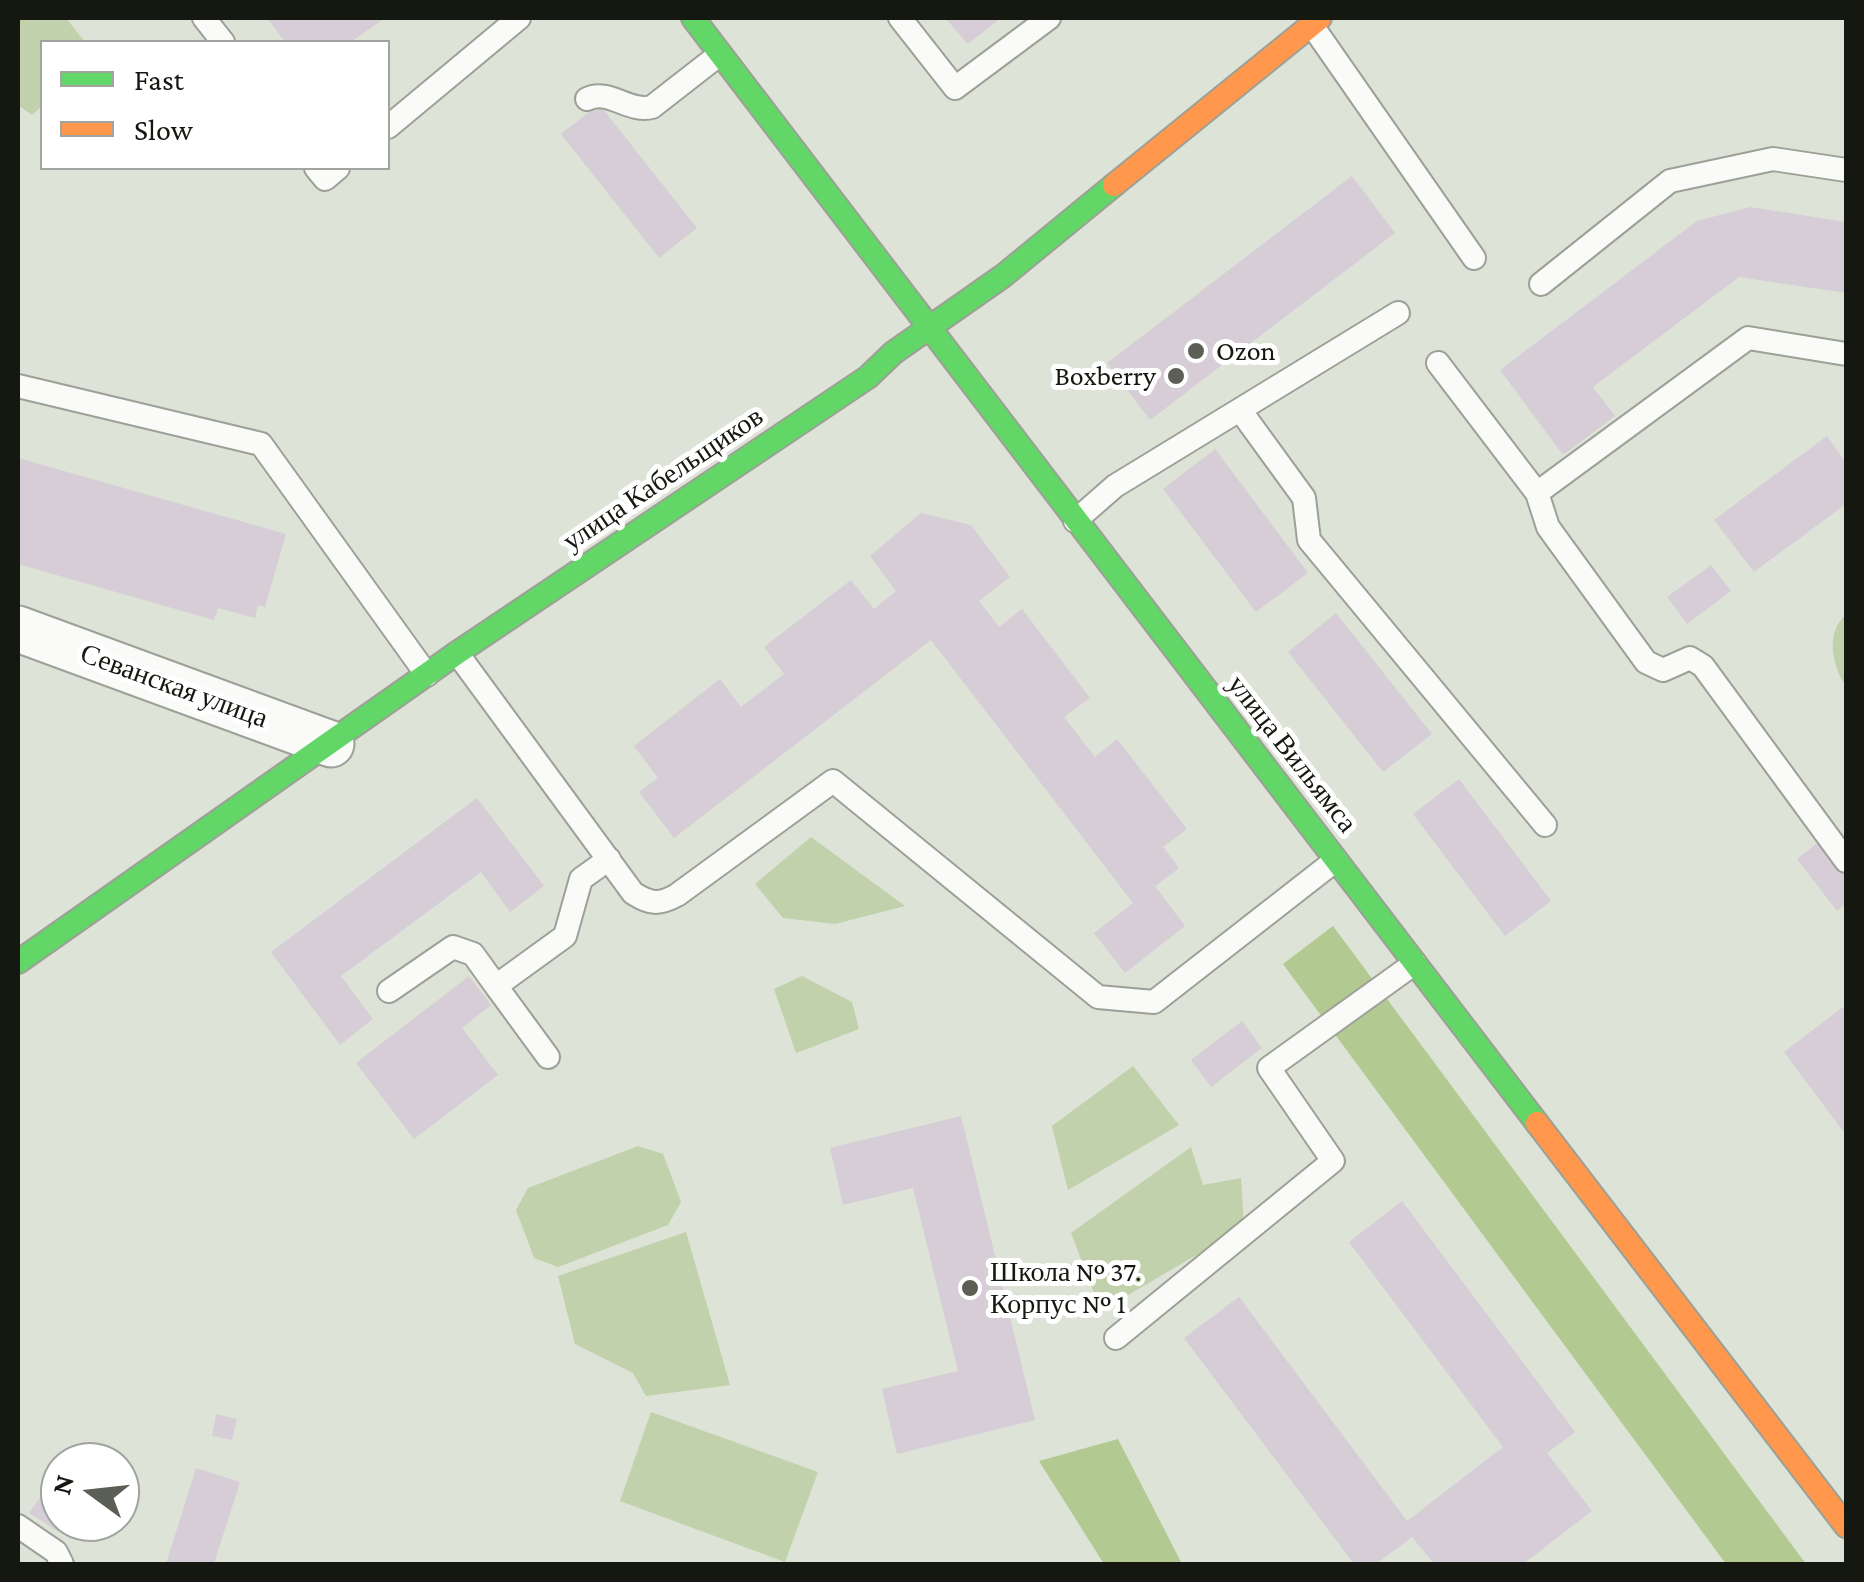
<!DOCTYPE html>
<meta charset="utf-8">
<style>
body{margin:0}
#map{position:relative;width:1864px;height:1582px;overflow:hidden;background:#dde3d6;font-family:"Crimson Pro",serif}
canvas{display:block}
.frame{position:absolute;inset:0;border:20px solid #151810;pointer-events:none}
.legend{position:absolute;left:40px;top:40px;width:350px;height:130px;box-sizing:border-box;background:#fff;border:2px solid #a1a39f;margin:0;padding:12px 18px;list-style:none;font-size:30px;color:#151810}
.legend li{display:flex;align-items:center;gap:20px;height:50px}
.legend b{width:50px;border:2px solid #a1a39f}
.north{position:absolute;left:40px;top:1442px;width:100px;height:100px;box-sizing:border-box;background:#fff;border:2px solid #a1a39f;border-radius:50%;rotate:285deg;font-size:28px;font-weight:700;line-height:40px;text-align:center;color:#151810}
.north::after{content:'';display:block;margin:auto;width:35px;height:45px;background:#5b5f55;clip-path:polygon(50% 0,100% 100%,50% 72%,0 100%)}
</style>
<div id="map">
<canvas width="1864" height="1582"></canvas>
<div class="frame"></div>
<ul class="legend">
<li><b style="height:12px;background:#63d668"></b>Fast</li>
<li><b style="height:12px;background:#ff974d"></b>Slow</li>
</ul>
<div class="north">N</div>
</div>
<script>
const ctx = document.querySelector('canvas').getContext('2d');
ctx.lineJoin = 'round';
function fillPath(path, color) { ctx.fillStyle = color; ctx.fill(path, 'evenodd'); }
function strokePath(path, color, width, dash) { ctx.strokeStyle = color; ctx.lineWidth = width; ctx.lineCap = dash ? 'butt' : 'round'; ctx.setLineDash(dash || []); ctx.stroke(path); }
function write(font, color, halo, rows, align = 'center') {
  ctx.font = font + ' "Crimson Pro",serif'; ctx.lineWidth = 10; ctx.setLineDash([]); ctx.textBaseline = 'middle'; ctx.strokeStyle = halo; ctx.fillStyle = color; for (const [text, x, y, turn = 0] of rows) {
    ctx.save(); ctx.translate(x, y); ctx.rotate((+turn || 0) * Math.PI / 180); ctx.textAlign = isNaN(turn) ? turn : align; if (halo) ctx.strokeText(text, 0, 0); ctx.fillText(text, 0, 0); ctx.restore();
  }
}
fillPath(new Path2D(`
 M18,18H66L85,42H42V106L32,115L18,105Z
 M1846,615V686C1832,666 1825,632 1846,615Z
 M811,837L905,906L835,924L783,918L755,884Z
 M802,976L852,1002L859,1029L796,1053L774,989Z
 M1133,1066L1179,1125L1068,1190L1052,1126Z
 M638,1146L663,1154L681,1202L668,1225L558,1267L534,1258L516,1210L528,1188Z
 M1191,1147L1203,1185L1241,1178L1244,1227L1101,1311L1071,1233Z
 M686,1232L730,1385L646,1396L633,1373L575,1344L558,1276Z
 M651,1412L818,1472L785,1562L620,1501Z`), '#c1d1ab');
fillPath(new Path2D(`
 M1333,926L1806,1564H1726L1283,964Z
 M1118,1439L1182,1564H1104L1039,1461Z`), '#b2c991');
fillPath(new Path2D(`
 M267,18H385L351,42H285Z
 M945,18H1001L968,44Z
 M599,104L697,228L659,258L561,134Z
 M1352,176L1395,233L1150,420L1107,363Z
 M1750,207L1846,222V293L1739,277L1593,387L1615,416L1563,455L1500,370L1697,221Z
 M1827,436L1846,463V504L1754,572L1714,520Z
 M1215,449L1308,573L1256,612L1163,489Z
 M18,458L286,534L265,607L258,605L255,618L218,608L214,620L18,564Z
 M921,513L971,525L1010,577L979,601L999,627L1022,609L1090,698L1064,717L1095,757L1117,739L1187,829L1163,847L1179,868L1155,886L1185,926L1125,973L1094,933L1133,903L931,640L674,838L639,792L658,778L634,746L720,679L741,707L784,674L764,647L851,580L874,609L896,591L870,556Z
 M1711,565L1731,591L1687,624L1667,597Z
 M1336,613L1432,734L1383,772L1288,652Z
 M1459,779L1551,901L1505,936L1413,814Z
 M477,798L544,886L510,912L481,872L341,976L373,1019L340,1045L271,952Z
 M1821,840L1846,873V904L1837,911L1797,859Z
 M469,976L491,1005L462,1028L498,1075L414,1139L356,1063Z
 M1843,1007L1846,1011V1135L1784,1052Z
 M1242,1021L1262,1048L1211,1087L1191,1060Z
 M961,1116L1035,1420L897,1454L882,1389L958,1371L913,1188L843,1205L830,1148Z
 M1402,1201L1575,1432L1547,1453L1592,1511L1523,1564H1434L1412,1537L1376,1564H1354L1184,1338L1239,1297L1407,1521L1503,1447L1349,1242Z
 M216,1414L237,1419L232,1440L212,1436Z
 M196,1468L240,1482L214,1564H166Z
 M41,1496L60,1508V1522H63L57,1531L29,1513Z`), '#d6cdd7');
const lane = new Path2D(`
 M204,18L223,42
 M900,18L955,88L1049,18
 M1311,24L1474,258
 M587,99C608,88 629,113 652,107L720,54
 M388,127L519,18
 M316,168L325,179L338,168
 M1541,284L1670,181L1773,159L1846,170
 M1438,363L1537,493L1748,338L1846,354
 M18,386L261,444L427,675
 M1240,410L1304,498L1309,540L1545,825
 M1537,493L1548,527L1646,662L1663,670L1690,658L1703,666L1846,861
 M1075,521L1115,486L1398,313
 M457,653L633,893C650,904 659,905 677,895L833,781L1098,997L1154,1002L1336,860
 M496,986L548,1057
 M389,991L453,947L473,954L496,986L565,936L581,879L609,859
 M1116,1338L1333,1161L1269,1068L1415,963
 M18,1526L56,1552L62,1564`);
const street = new Path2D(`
 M18,629L331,744`);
const fast = new Path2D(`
 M693,18L1537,1123
 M18,962L457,653L868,377L893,353L1003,276L1114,185`);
const slow = new Path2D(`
 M1114,185L1320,18
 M1537,1123L1846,1526`);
strokePath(lane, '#9ca096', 26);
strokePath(street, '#9ca096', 49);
strokePath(fast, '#9ca096', 26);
strokePath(slow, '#9ca096', 26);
strokePath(lane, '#fafbf9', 22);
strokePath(street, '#fafbf9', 45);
strokePath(fast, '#63d668', 22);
strokePath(slow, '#ff974d', 22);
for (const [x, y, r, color] of [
 [1196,351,10,"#5b5f55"],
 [1176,376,10,"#5b5f55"],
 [970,1288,10,"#5b5f55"]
]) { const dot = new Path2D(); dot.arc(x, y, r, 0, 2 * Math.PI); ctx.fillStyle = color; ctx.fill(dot); strokePath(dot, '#fff', 4); }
write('28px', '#151810', '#fff', [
 ["Ozon",1216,351],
 ["Boxberry",1156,376,"right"],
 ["Школа № 37.",990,1272],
 ["Корпус № 1",990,1304]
], 'left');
write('28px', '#151810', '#fff', [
 ["улица Кабельщиков",663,479,-34],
 ["Севанская улица",174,686,20],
 ["улица Вильямса",1292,754,52]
]);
</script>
